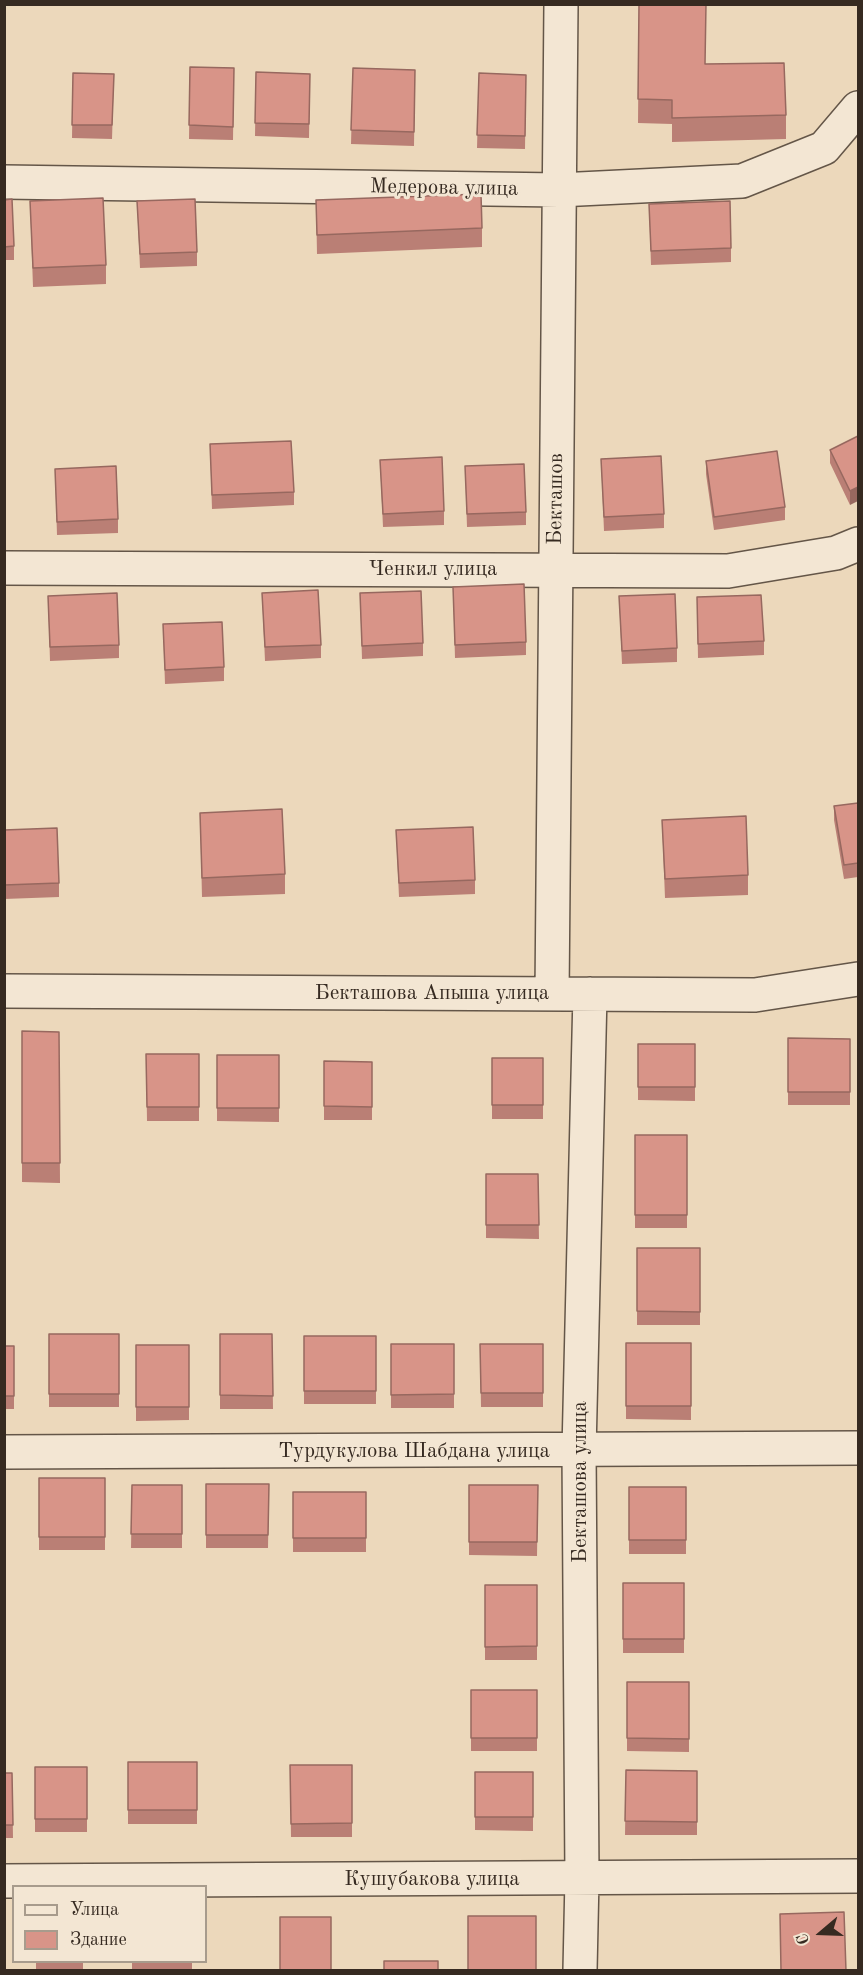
<!DOCTYPE html>
<meta charset="utf-8">
<style>
body{margin:0}
#map{position:relative;width:863px;height:1975px;overflow:hidden;background:#ecd8bb;font-family:"Old Standard TT",serif}
canvas{display:block}
.frame{position:absolute;inset:0;border:6px solid #362a21;pointer-events:none}
.legend{position:absolute;left:12px;top:1885px;width:195px;height:78px;box-sizing:border-box;background:#f3e6d3;border:2px solid #a79b8c;margin:0;padding:8px 10px;list-style:none;font-size:18px;color:#362a21}
.legend li{display:flex;align-items:center;gap:12px;height:30px}
.legend b{width:30px;border:2px solid #a79b8c}
.north{position:absolute;left:791px;top:1903px;width:60px;height:60px;-webkit-text-stroke:4px #f3e6d3;paint-order:stroke;rotate:251deg;font-size:16px;font-weight:700;line-height:24px;text-align:center;color:#362a21}
.north::after{content:'';display:block;margin:auto;width:21px;height:27px;background:#362a21;clip-path:polygon(50% 0,100% 100%,50% 72%,0 100%)}
</style>
<div id="map">
<canvas width="863" height="1975"></canvas>
<div class="frame"></div>
<ul class="legend">
<li><b style="height:8px;background:#f3e6d3"></b>Улица</li>
<li><b style="height:16px;background:#d89488"></b>Здание</li>
</ul>
<div class="north">С</div>
</div>
<script>
const ctx = document.querySelector('canvas').getContext('2d');
ctx.lineJoin = 'round';
function strokePath(path, color, width, dash) { ctx.strokeStyle = color; ctx.lineWidth = width; ctx.lineCap = dash ? 'butt' : 'round'; ctx.setLineDash(dash || []); ctx.stroke(path); }
function fillPath(path, color) { ctx.fillStyle = color; ctx.fill(path, 'evenodd'); }
function write(font, color, halo, rows, align = 'center') {
  ctx.font = font + ' "Old Standard TT",serif'; ctx.lineWidth = 6; ctx.setLineDash([]); ctx.textBaseline = 'middle'; ctx.strokeStyle = halo; ctx.fillStyle = color; for (const [text, x, y, turn = 0] of rows) {
    ctx.save(); ctx.translate(x, y); ctx.rotate((+turn || 0) * Math.PI / 180); ctx.textAlign = isNaN(turn) ? turn : align; if (halo) ctx.strokeText(text, 0, 0); ctx.fillText(text, 0, 0); ctx.restore();
  }
}
const minor = new Path2D(`
 M4,182L559,190L742,181L824,148L858,108
 M4,568L728,571L836,553L858,544
 M4,991L755,995L858,979
 M552,994L561,4
 M4,1452L858,1448
 M4,1881L858,1876
 M580,1970L582,1878L579,1450L590,994`);
strokePath(minor, '#645648', 36);
strokePath(minor, '#f3e6d3', 33);
fillPath(new Path2D(`
 M639,4L705,64L786,115V139L672,142V124L638,123Z
 M190,67L234,68L233,140L189,139Z
 M353,68L415,70L414,146L351,144Z
 M256,72L310,74L309,138L255,136Z
 M73,73L114,74L112,139L72,138Z
 M479,73L526,75L525,149L477,148Z
 M4,200L14,246V260H4Z
 M316,200L482,228V247L317,254Z
 M30,201L106,265V284L33,287Z
 M137,201L197,252V266L140,268Z
 M649,204L731,248V262L651,265Z
 M858,436L850,505L830,463V450Z
 M210,444L294,492V505L212,509Z
 M601,459L664,514V528L604,531Z
 M380,460L444,511V525L383,527Z
 M706,461L785,507V520L714,530L706,474Z
 M465,466L526,512V525L467,527Z
 M55,469L118,519V533L57,535Z
 M453,587L526,642V655L455,658Z
 M262,593L321,645V658L265,661Z
 M360,593L423,643V656L362,659Z
 M48,596L119,645V658L50,661Z
 M619,596L677,648V662L622,664Z
 M697,597L764,641V655L698,658Z
 M163,624L224,667V681L165,684Z
 M858,803V877L844,879L834,820V806Z
 M200,813L285,874V894L202,897Z
 M662,820L748,875V895L665,898Z
 M4,830L59,883V897L4,899Z
 M396,830L475,880V894L399,897Z
 M22,1031L59,1032L60,1183L22,1182Z
 M788,1038L850,1039V1105H788Z
 M638,1044H695V1101L638,1100Z
 M146,1054H199V1121H147Z
 M217,1055H279V1122L217,1121Z
 M492,1058H543V1119H492Z
 M324,1061L372,1062V1120H324Z
 M635,1135H687V1228H635Z
 M486,1174H538L539,1239L486,1238Z
 M637,1248H700V1325H637Z
 M49,1334H119V1407H49Z
 M220,1334H272L273,1409H220Z
 M304,1336H376V1404H304Z
 M626,1343H691V1420L626,1419Z
 M391,1344H454V1408H391Z
 M480,1344H543V1407H481Z
 M136,1345H189V1420L136,1421Z
 M4,1346H14V1409H4Z
 M39,1478H105V1550H39Z
 M206,1484H269L268,1548H206Z
 M132,1485H182V1548H131Z
 M469,1485H538L537,1556L469,1555Z
 M629,1487H686V1554H629Z
 M293,1492H366V1552H293Z
 M623,1583H684V1653H623Z
 M485,1585H537V1660H485Z
 M627,1682H689V1752L627,1751Z
 M471,1690H537V1751H471Z
 M128,1762H197V1824H128Z
 M290,1765H352V1837H291Z
 M35,1767H87V1832H35Z
 M626,1770L697,1771V1835H625Z
 M475,1772H533V1831L475,1830Z
 M4,1773H12L13,1838H4Z
 M36,1962H83V1971H36Z
 M132,1962H192V1971H132Z`), '#ba7f75');
fillPath(new Path2D(`
 M858,487V501L850,505V491Z`), '#97685f');
const building = new Path2D(`
 M639,4H706L705,64L784,63L786,115L672,118V100L638,99Z
 M190,67L234,68L233,127L189,125Z
 M353,68L415,70L414,132L351,130Z
 M256,72L310,74L309,124L255,123Z
 M73,73L114,74L112,125H72Z
 M479,73L526,75L525,136L477,135Z
 M481,194L482,228L317,235L316,200Z
 M103,198L106,265L33,268L30,201Z
 M12,199L14,246L4,247V200Z
 M195,199L197,252L140,254L137,201Z
 M730,201L731,248L651,251L649,204Z
 M858,436V487L850,491L830,450Z
 M291,441L294,492L212,495L210,444Z
 M777,451L785,507L714,517L706,461Z
 M661,456L664,514L604,517L601,459Z
 M442,457L444,511L383,514L380,460Z
 M524,464L526,512L467,514L465,466Z
 M116,466L118,519L57,522L55,469Z
 M524,584L526,642L455,645L453,587Z
 M318,590L321,645L265,647L262,593Z
 M421,591L423,643L362,646L360,593Z
 M117,593L119,645L50,647L48,596Z
 M675,594L677,648L622,651L619,596Z
 M761,595L764,641L698,644L697,597Z
 M222,622L224,667L165,670L163,624Z
 M858,803V863L844,865L834,806Z
 M282,809L285,874L202,878L200,813Z
 M746,816L748,875L665,879L662,820Z
 M473,827L475,880L399,883L396,830Z
 M57,828L59,883L4,885V830Z
 M22,1031L59,1032L60,1163H22Z
 M788,1038L850,1039V1092H788Z
 M638,1044H695V1087H638Z
 M146,1054H199V1107H147Z
 M217,1055H279V1108H217Z
 M492,1058H543V1105H492Z
 M324,1061L372,1062V1107L324,1106Z
 M635,1135H687V1215H635Z
 M486,1174H538L539,1225H486Z
 M637,1248H700V1312L637,1311Z
 M49,1334H119V1394H49Z
 M220,1334H272L273,1396L220,1395Z
 M304,1336H376V1391H304Z
 M626,1343H691V1406H626Z
 M391,1344H454V1394L391,1395Z
 M480,1344H543V1393H481Z
 M136,1345H189V1407H136Z
 M4,1346H14V1396H4Z
 M39,1478H105V1537H39Z
 M206,1484H269L268,1535H206Z
 M132,1485H182V1534H131Z
 M469,1485H538L537,1542H469Z
 M629,1487H686V1540H629Z
 M293,1492H366V1538H293Z
 M623,1583H684V1639H623Z
 M485,1585H537V1646L485,1647Z
 M627,1682H689V1739L627,1738Z
 M471,1690H537V1738H471Z
 M128,1762H197V1810H128Z
 M290,1765H352V1823L291,1824Z
 M35,1767H87V1819H35Z
 M626,1770L697,1771V1822L625,1821Z
 M475,1772H533V1817H475Z
 M4,1773H12L13,1825H4Z
 M844,1912L846,1971H781L780,1914Z
 M468,1916H536V1970H468Z
 M280,1917H331V1971H280Z
 M384,1961H438V1971H384Z`);
fillPath(building, '#d89488');
strokePath(building, '#97685f', 1.5);
write('21px', '#362a21', '#f3e6d3', [
 ["Медерова улица",444,188,1],
 ["Бекташов",556,499,-89],
 ["Ченкил улица",433,569],
 ["Бекташова Апыша улица",432,993],
 ["Турдукулова Шабдана улица",414,1451],
 ["Бекташова улица",580,1482,-90],
 ["Кушубакова улица",432,1879]
]);
</script>
